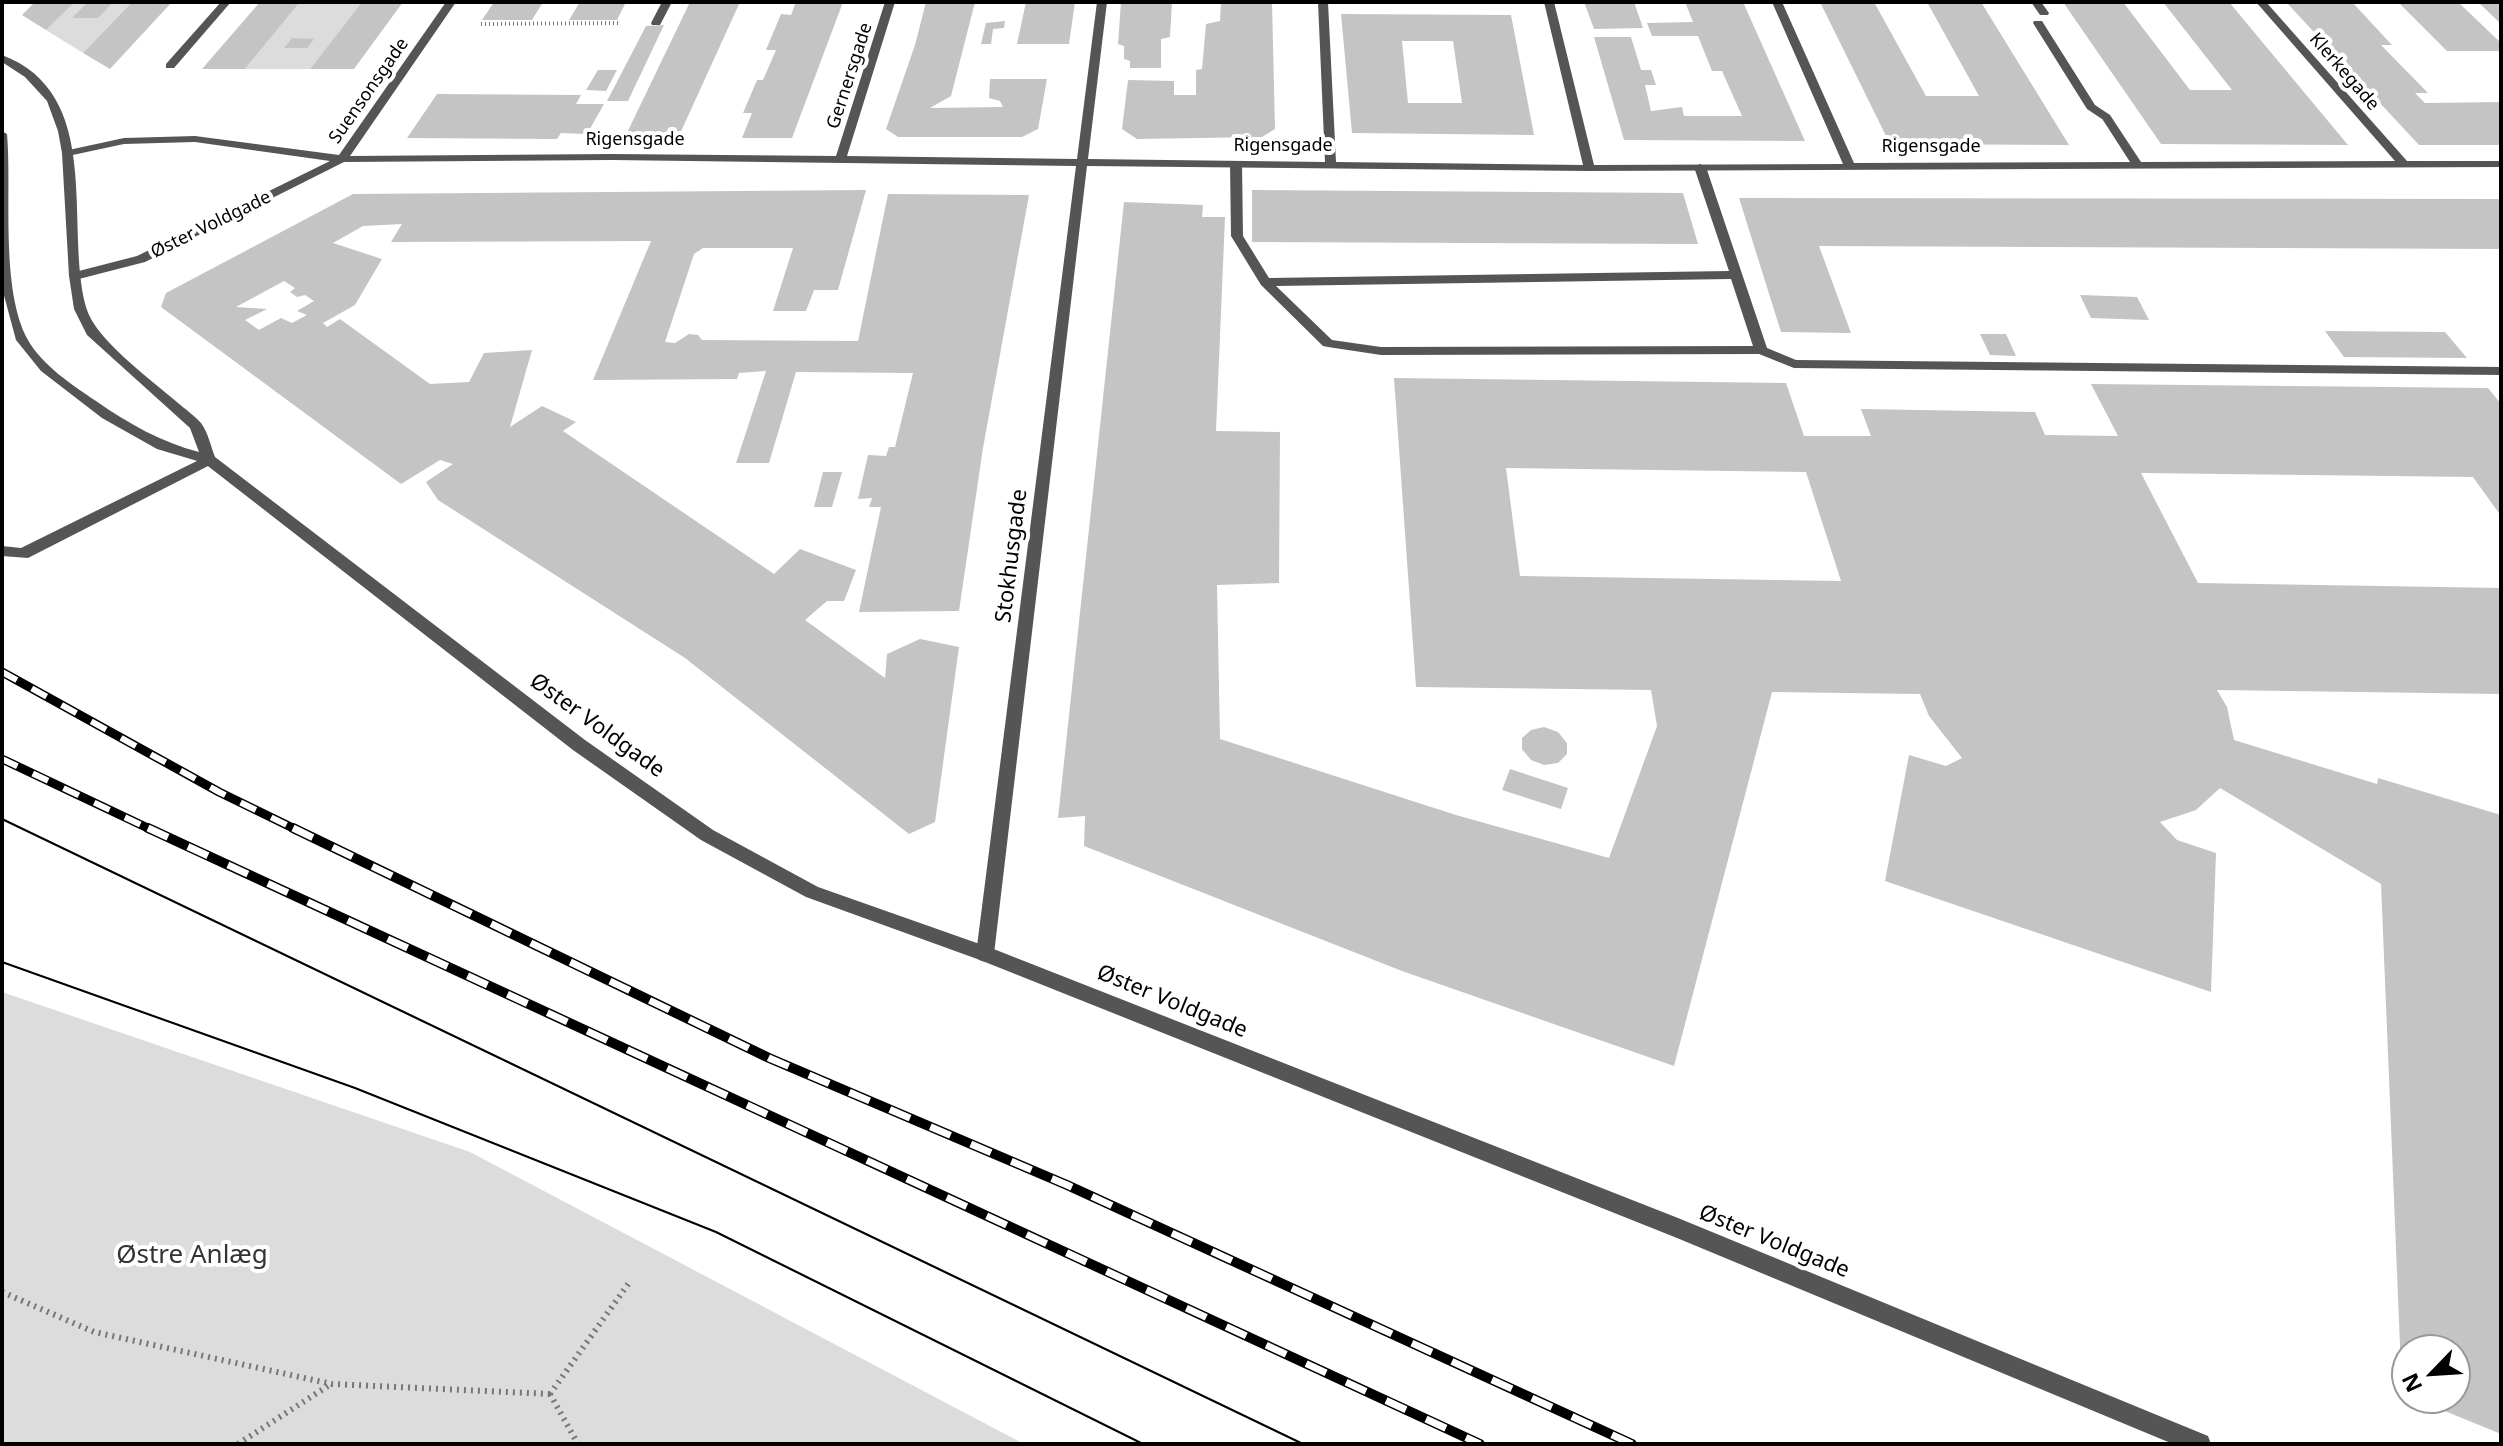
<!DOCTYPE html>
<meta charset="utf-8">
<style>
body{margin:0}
#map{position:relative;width:2503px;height:1446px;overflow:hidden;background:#fff;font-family:"Noto Sans",sans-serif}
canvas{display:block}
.frame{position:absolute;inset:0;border:4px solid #000;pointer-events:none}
.north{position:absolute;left:2391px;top:1334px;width:80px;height:80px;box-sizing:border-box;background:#fff;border:2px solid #999;border-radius:50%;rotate:245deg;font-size:22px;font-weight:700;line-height:32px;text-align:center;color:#000}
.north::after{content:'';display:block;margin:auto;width:28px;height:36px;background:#000;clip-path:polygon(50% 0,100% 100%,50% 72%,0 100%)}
</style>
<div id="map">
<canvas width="2503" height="1446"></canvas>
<div class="frame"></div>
<div class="north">N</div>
</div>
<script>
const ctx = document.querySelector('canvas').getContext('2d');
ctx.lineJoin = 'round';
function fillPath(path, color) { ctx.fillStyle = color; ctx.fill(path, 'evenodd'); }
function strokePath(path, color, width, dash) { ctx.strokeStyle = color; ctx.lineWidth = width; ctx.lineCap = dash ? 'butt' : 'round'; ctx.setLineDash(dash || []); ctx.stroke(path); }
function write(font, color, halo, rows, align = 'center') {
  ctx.font = font + ' "Noto Sans",sans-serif'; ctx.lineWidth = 8; ctx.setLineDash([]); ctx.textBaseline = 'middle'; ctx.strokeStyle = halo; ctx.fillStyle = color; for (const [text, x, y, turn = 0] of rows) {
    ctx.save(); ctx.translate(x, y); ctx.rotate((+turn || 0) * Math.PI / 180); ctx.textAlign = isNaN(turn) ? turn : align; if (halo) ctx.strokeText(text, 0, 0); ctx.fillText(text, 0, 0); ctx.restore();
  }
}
fillPath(new Path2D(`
 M75,2H132L83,53L46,30Z
 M300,2H362L310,69H245Z
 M2,992L470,1152L1024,1444H2Z`), '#dcdcdc');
fillPath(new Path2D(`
 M35,2H75L46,30L22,15Z
 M88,2H113L98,18H72Z
 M132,2H172L110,69L83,53Z
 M260,2H300L245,69H202Z
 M362,2H403L354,69H310Z
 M494,2H543L532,20H482Z
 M580,2H626L617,20H569Z
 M690,2H740L678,138L624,139Z
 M796,2H843L792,138H742L752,113H743L757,80H763L776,50H766L781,14L791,15Z
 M926,2H975L951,96L930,108L1003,107L1000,101L989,98L990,79H1047L1038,129L1022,137H898L886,129L915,45Z
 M1026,2H1075L1069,44H1017Z
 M1121,2H1172L1170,37L1161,39V68H1130V61L1124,59V46L1118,44Z
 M1221,2H1272L1275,129L1262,137L1137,139L1122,129L1128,80L1174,81V95H1196V70L1202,69L1206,24L1220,21Z
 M1584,2H1634L1643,28L1594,29Z
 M1685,2H1743L1805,141L1624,140L1594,37H1631L1641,70H1651L1656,85H1645L1651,111L1682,107L1684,116H1742L1722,71H1712L1698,36H1652L1647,23L1693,22Z
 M1820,2H1874L1926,96H1979L1927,2H1981L2069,145L1890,144Z
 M2063,2H2123L2190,90H2232L2163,2H2229L2348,145L2161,144Z
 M2286,2H2352L2392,45H2381L2428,93H2415L2425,103L2501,102V145H2419Z
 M2398,2H2458L2501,43V51H2447Z
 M2478,2H2501V24Z
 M1341,14L1511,15L1534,135L1352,133ZM1402,41H1453L1462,103H1408Z
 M1005,21L1004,28L993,29L991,44H981L986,23Z
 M664,25L628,101H607L646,26Z
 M292,38L314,39L307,48H284Z
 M598,70H617L606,91L586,90Z
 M437,94L581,95L576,104H604L587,134L561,133L557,139L407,138Z
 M866,190L838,290H814L806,311H773L793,248H703L694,254L665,342L675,343L689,334L698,335L702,340L858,341L888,194L1029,195L983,448L959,611L859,612L881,507H869L872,498L858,499L868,455L886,456L889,447H895L913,373L796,372L769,463H736L766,371L739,373L737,379L593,380L651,241L391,242L402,224L363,226L333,243L382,259L355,305L323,323L327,327L340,319L430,384L469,382L484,353L532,350L510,427L542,406L576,422L563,431L774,574L800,549L856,570L844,601H827L805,620L885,678L887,654L920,639L959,647L935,822L909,834L685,658L438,500L426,482L453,464L440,460L401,484L161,307L166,293L353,194ZM284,281L295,288L290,292L297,297L305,295L314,301L297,311L307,315L292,323L281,318L259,330L245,320L267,309L236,307Z
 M1252,190L1683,193L1698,244L1252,242Z
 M1739,198L2501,199V249L1819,246L1851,333L1781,332Z
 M1124,202L1203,205L1202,217H1225L1216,431L1280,432L1279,583L1217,585L1220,739L1456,815L1609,858L1657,726L1651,690L1416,687L1394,378L1786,383L1804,436H1871L1861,409L2035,412L2045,435L2118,436L2091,384L2488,388L2501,404V516L2473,477L2141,473L2198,583L2501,588V694L2217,690L2227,707L2234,740L2377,784L2378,778L2501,815V1434L2413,1398H2455V1350H2407V1396L2402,1394L2381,884L2220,788L2196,810L2160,822L2177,840L2216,853L2211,992L1885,881L1909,755L1946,766L1962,758L1929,716L1920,694L1772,692L1674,1066L1402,971L1084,846L1085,816L1058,818ZM1506,468L1806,472L1841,581L1520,576Z
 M2080,295L2137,297L2149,320L2091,318Z
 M2325,331L2445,332L2467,358L2344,357Z
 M1980,334H2006L2016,356L1990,355Z
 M823,472H842L832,507H814Z
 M1544,727L1558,732L1567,743V754L1558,763L1544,765L1531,760L1522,749V738L1531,730Z
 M1510,769L1568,788L1561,809L1502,790Z`), '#c4c4c4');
strokePath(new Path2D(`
 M481,24L619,23`), '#777', 4, [1, 3]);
strokePath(new Path2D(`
 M2,1292L94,1332L332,1384L550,1394
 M550,1394L631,1280
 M550,1394L578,1444
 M238,1444L331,1384`), '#777', 6, [2, 5]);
fillPath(new Path2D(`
 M2034,21H2042L2095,105L2110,115V119H2102L2087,109L2033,23Z
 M1236,161L1242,164L1243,236L1269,278L1729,271L1694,167L1700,164L1706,167L1767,348L1796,360L2501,367V375L1794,368L1759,354L1381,355L1328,347L1323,346L1261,285L1231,236L1230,164ZM1731,279L1753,346L1381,347L1332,340L1276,286Z
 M209,455L214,457L216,460L214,463L28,558L2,556V546L21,548Z`), '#555');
fillPath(new Path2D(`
 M221,2H231L174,68H166V64Z
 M446,2H456L350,156L612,154L836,156L885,2H895L847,156L1077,159L1097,2H1107L1088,159L1325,162L1318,2H1328L1336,162L1583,165L1544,2H1554L1594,165L1843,164L1772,2H1782L1854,163L2130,162L2101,117L2106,114L2110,115L2141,162L2395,161L2256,2H2266L2407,161H2501V167L1589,171L1087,166L994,954L991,960L985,962L979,960L976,954L1076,166L612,160L344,162L145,262L75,280L71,279V273L137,256L330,161L195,142L124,144L68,156L62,153L64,151L124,138L195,136L339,155Z
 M662,2H672L660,25H652L651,23Z
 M2031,2H2041L2049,13L2048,15H2040Z`), '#555');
fillPath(new Path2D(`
 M2,55C105,94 64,224 86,307C95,340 152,380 178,403C185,409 195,416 201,423C208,432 211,447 215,457L585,740L713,830L818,887L991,948L1678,1218L2208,1436L2211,1444H2173L1677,1238L980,960L806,897L701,840L573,750L204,463L157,449L102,418L41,371L16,340L2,288V131L7,134C12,192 0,289 28,340C42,365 72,385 96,401C129,424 161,442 199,452L190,428L87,335L74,309L69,276L62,153L58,131L47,101L25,77L2,62Z`), '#555');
strokePath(new Path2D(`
 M2,819L1303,1444
 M2,962L355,1088L716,1232L1143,1444`), '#000', 2);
const railFar1 = new Path2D(`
 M2,672L219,792L297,830
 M2,759L152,830`);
const rail = new Path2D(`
 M148,828L1480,1444
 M293,828L769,1058L1067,1185L1632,1444`);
strokePath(railFar1, '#000', 9);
strokePath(rail, '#000', 10);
strokePath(railFar1, '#fff', 6, [17]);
strokePath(rail, '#fff', 7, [22]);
write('18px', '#000', '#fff', [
 ["Klerkegade",2344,72,49],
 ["Gernersgade",850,76,-72],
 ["Suensonsgade",369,91,-55],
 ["Rigensgade",635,140],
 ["Rigensgade",1283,146],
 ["Rigensgade",1931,147],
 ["Øster Voldgade",211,225,-26]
]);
write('22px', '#000', '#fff', [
 ["Stokhusgade",1012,556,-83],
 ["Øster Voldgade",597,726,36],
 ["Øster Voldgade",1172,1002,22],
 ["Øster Voldgade",1774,1242,22]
]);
write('26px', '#333', '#fff', [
 ["Østre Anlæg",192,1256]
]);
</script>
